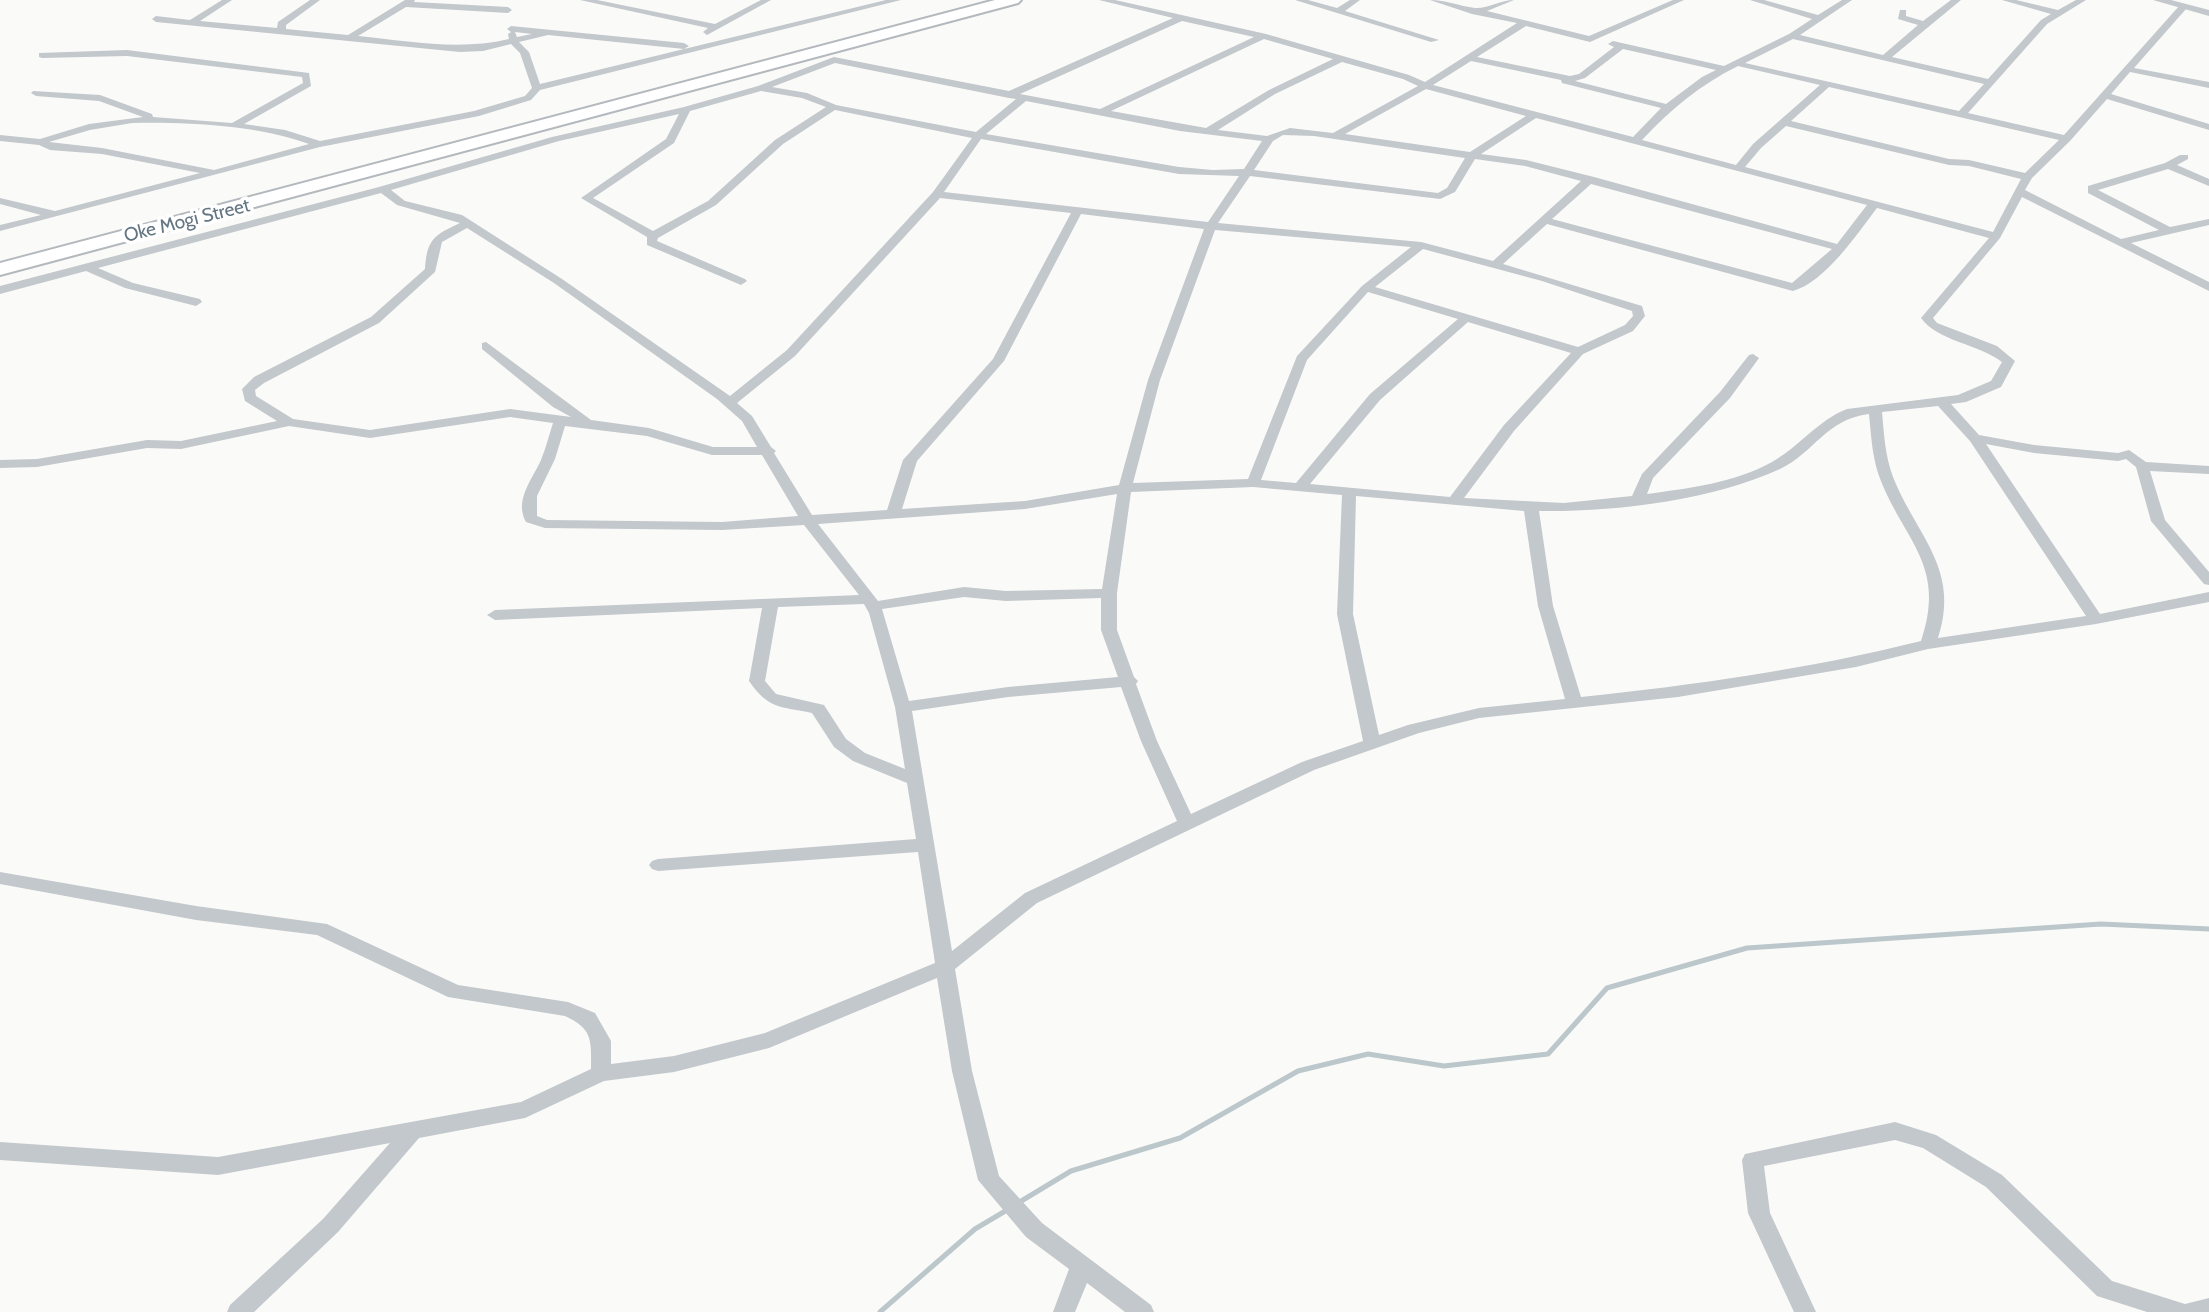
<!DOCTYPE html>
<style>
body{margin:0}
canvas{display:block;background:#fafaf8}
</style>
<canvas width="2209" height="1312"></canvas>
<script>
const ctx = document.querySelector('canvas').getContext('2d');
ctx.lineJoin = 'round';
function strokePath(path, color, width, dash) { ctx.strokeStyle = color; ctx.lineWidth = width; ctx.lineCap = dash ? 'butt' : 'round'; ctx.setLineDash(dash || []); ctx.stroke(path); }
function fillPath(path, color) { ctx.fillStyle = color; ctx.fill(path, 'evenodd'); }
function write(font, color, halo, rows, align = 'center') {
  ctx.font = font + ' Cabin,sans-serif'; ctx.lineWidth = 7; ctx.setLineDash([]); ctx.textBaseline = 'middle'; ctx.strokeStyle = halo; ctx.fillStyle = color; for (const [text, x, y, turn = 0] of rows) {
    ctx.save(); ctx.translate(x, y); ctx.rotate((+turn || 0) * Math.PI / 180); ctx.textAlign = isNaN(turn) ? turn : align; if (halo) ctx.strokeText(text, 0, 0); ctx.fillText(text, 0, 0); ctx.restore();
  }
}
strokePath(new Path2D(`
 M1018,1203L1071,1171L1180,1138L1298,1071L1368,1054L1444,1066L1548,1054L1607,988L1747,948L2101,924L2209,929
 M880,1312L975,1229L1007,1210`), '#bbc7cb', 5);
const motorway = new Path2D(`
 M995,0H1021L1018,3L0,275V263Z`);
strokePath(motorway, '#b4b9bd', 4);
fillPath(new Path2D(`
 M222,0H232L200,21L277,28L278,22L310,0H320L286,25V29L348,35L405,0H415L414,2L508,7L512,10L508,13L406,7L358,36C409,41 459,51 509,39L508,34L511,32L507,29L511,26L684,43L689,46L684,49L548,35L519,42L529,52L540,84L886,0H901L540,90L531,100L479,116L320,147L0,231V225L41,215L0,204V198L55,211L200,173L102,154L50,150L39,145L0,141V135L40,139L89,124L143,117L99,101L36,96L31,93L33,91L100,95L152,114L153,117L232,123L303,83L302,77L127,56L42,58L39,57V53L127,50L309,73L311,86L244,124L285,130L320,141L474,111L525,96L532,88L520,53L511,44L483,51L460,52L156,22L152,19L156,16L190,20ZM515,32L532,34L517,37ZM132,123C187,122 257,125 309,144L214,170L102,148L49,142L90,130Z
 M580,0H597L715,24L761,0H771L707,35L703,32L708,28Z
 M1099,0H1115L1266,34L1409,75L1425,82L1517,23L1472,14L1430,0C1446,0 1459,6 1475,8C1487,9 1501,0 1514,0L1487,11L1589,36L1673,0H1684L1590,42L1526,26L1477,57L1570,76L1579,74L1614,47L1608,44L1613,41L1724,66L1789,34L1812,19L1750,0H1764L1818,15L1842,0H1852L1800,35L1883,55L1918,25L1898,19L1900,10H1906V16L1923,21L1951,0H1961L1892,57L1988,79L2041,20L2051,14L2002,0H2016L2058,10L2076,0H2086L2047,24L1968,113L2064,135L2180,5H2186V9L2134,68L2209,82V88L2130,72L2111,94L2209,124V130L2107,99L2070,141L2032,178L2025,190L2121,239L2159,230L2088,193V186L2165,163L2180,155H2188V159L2177,165L2209,179V186L2168,169L2098,190L2170,227L2209,219V225L2131,243L2209,282V291L2022,197L2000,238L1933,318L1937,323L1997,346L2015,361L2001,387L1966,402L1951,404L1979,435L2034,445L2118,453L2129,450L2146,462L2209,466V474L2150,471L2165,520L2209,572V585L2204,584L2151,521L2136,467L2126,459L2118,461L2034,453L1986,444L2100,614L2209,592V602L2096,624L1928,649L1856,667L1678,697L1479,718L1419,733L1314,770L1037,903L955,969L972,1071L999,1176L1042,1223L1151,1305L1154,1312H1125L1087,1283L1075,1312H1053L1069,1269L1026,1237L978,1180L952,1071L937,978L769,1048L674,1072L604,1081L525,1118L419,1138L338,1232L254,1312H227L230,1305L323,1219L390,1143L218,1175L0,1160V1142L218,1157L521,1102L591,1069C591,1040 593,1029 565,1016L448,997L317,935L196,920L0,884V872L196,906L327,924L458,985L568,1002L595,1013L611,1041V1064L674,1056L765,1033L935,963L918,852L658,871L652,869L649,865L652,861L658,859L916,839L907,783L853,761L834,747L812,713C780,706 769,710 749,681L762,608L495,620L487,615L495,610L859,595L804,525L722,530L545,528L526,522C514,500 532,480 541,460C546,448 549,435 553,423L510,417L370,438L289,426L181,449L147,448L37,467L0,468V460L37,459L147,440L181,441L277,421L245,401L242,389L254,377L371,317L425,269C427,239 434,235 460,223L397,205L381,193L98,268L133,283L200,299L202,302L196,306L125,288L86,271L0,294V286L379,187L552,137L684,107L758,86L834,57L1009,91L1173,18ZM1182,21L1254,37L1100,109L1020,94ZM1264,39L1333,59L1269,90L1206,128L1111,111ZM1793,39L1984,84L1959,111L1745,63ZM1623,49L1716,70L1702,77L1666,104L1575,81L1585,78ZM1471,61L1561,80L1562,83L1661,108L1633,137L1433,85ZM1342,62L1403,79L1418,86L1333,133L1290,128L1267,136L1218,130L1275,94ZM835,63L1009,98L1016,99L976,132L836,105L807,93L772,87ZM1738,66L1820,85L1753,144L1736,165L1642,140C1671,109 1700,85 1738,66ZM1829,87L2059,140L2025,173L1969,160L1949,159L1791,121ZM1426,89L1526,116L1470,152L1345,134ZM761,91L802,98L826,107L775,140L708,201L653,231L593,198L674,143L690,111ZM1026,101L1180,131L1262,141L1244,169L1213,170L1179,167L986,134ZM835,110L972,138L933,192L787,350L730,396L562,279L462,215L405,201L391,190L559,141L679,114L666,139L581,198L647,237V245L741,285L747,281L745,279L657,241L658,238L716,205L783,144ZM1536,118L1867,205L1837,244L1594,177L1526,160L1481,154ZM1786,126L1949,165L1969,166L2021,179L1993,232L1745,167L1761,148ZM1283,135L1314,136L1465,158L1447,188L1438,193L1254,170L1273,141ZM981,139L1179,174L1239,176L1208,222L944,192ZM1475,159L1525,166L1581,181L1493,261L1421,242L1218,223L1250,176L1440,199L1455,192ZM1591,184L1832,249L1792,283L1552,219ZM940,198L1071,213L993,359L903,460L887,510L812,515L774,453L776,451L771,447L752,416L737,403L795,356ZM1877,208L1989,238L1921,318C1937,341 1979,344 2002,362L1991,381L1958,395L1847,409C1818,420 1799,447 1772,462C1734,483 1690,488 1647,494L1653,478L1730,398L1759,358L1753,354L1749,355L1720,392L1642,474L1632,496L1564,503L1464,498L1514,431L1583,354L1633,331L1645,316L1642,306L1503,264L1547,224L1793,291C1825,282 1857,234 1877,208ZM1081,214L1204,229L1148,380L1119,485L1025,501L902,509L917,461L1004,361ZM467,228L554,283L717,399L742,421L757,447H713L649,428L591,420L486,342L482,343V349L553,407L571,417L510,409L370,430L293,419L256,396L255,390L264,383L379,323L435,272L442,242ZM1215,230L1411,247L1362,286L1297,356L1248,479L1133,483L1160,380ZM1423,249L1542,281L1632,311L1633,316L1625,325L1578,347L1375,287ZM1368,292L1458,319L1370,394L1296,483L1261,480L1307,360ZM1468,322L1571,353L1504,425L1450,497L1310,484L1380,400ZM1938,406L1970,441L2086,616L1938,638C1961,569 1916,535 1893,477C1885,456 1884,434 1882,412ZM1869,414C1871,434 1872,454 1878,473C1901,539 1948,563 1921,641C1809,669 1695,685 1581,697L1553,606L1539,511C1615,512 1710,501 1780,469C1814,453 1826,419 1869,414ZM565,426L647,436L712,455H762L798,516L722,522L547,520L537,516V496L555,459ZM1253,487L1342,495L1337,614L1363,741L1302,762L1191,814L1157,741L1136,684L1138,681L1134,677L1117,630V593L1131,492ZM1117,494L1102,589L1006,591L964,587L878,601L818,524L1025,509ZM1356,496L1524,511L1538,606L1565,699L1479,708L1408,725L1379,735L1353,614ZM964,597L1006,601L1101,598V630L1118,677L1008,687L909,701L882,609ZM864,604L869,613L895,707L905,769L865,753L846,739L824,705L776,694L765,681L778,607ZM1121,687L1141,741L1177,821L1025,893L952,951L912,711L1008,697Z
 M1295,0H1308L1337,8L1350,0H1360L1345,11L1439,40L1431,42Z
 M1895,1122L1936,1135L2002,1175L2112,1281L2185,1304L2209,1298V1312H2147L2097,1296L1986,1187L1923,1148L1895,1140L1764,1166L1770,1213L1816,1312H1794L1748,1213L1742,1160L1745,1154Z`), '#c3c8cc');
fillPath(new Path2D(`
 M2153,0H2171L2209,10V16Z`), '#c3c8cc');
fillPath(motorway, '#fff');
write('19px', '#657683', '#fff', [
 ["Oke Mogi Street",187,221,-14]
]);
</script>
